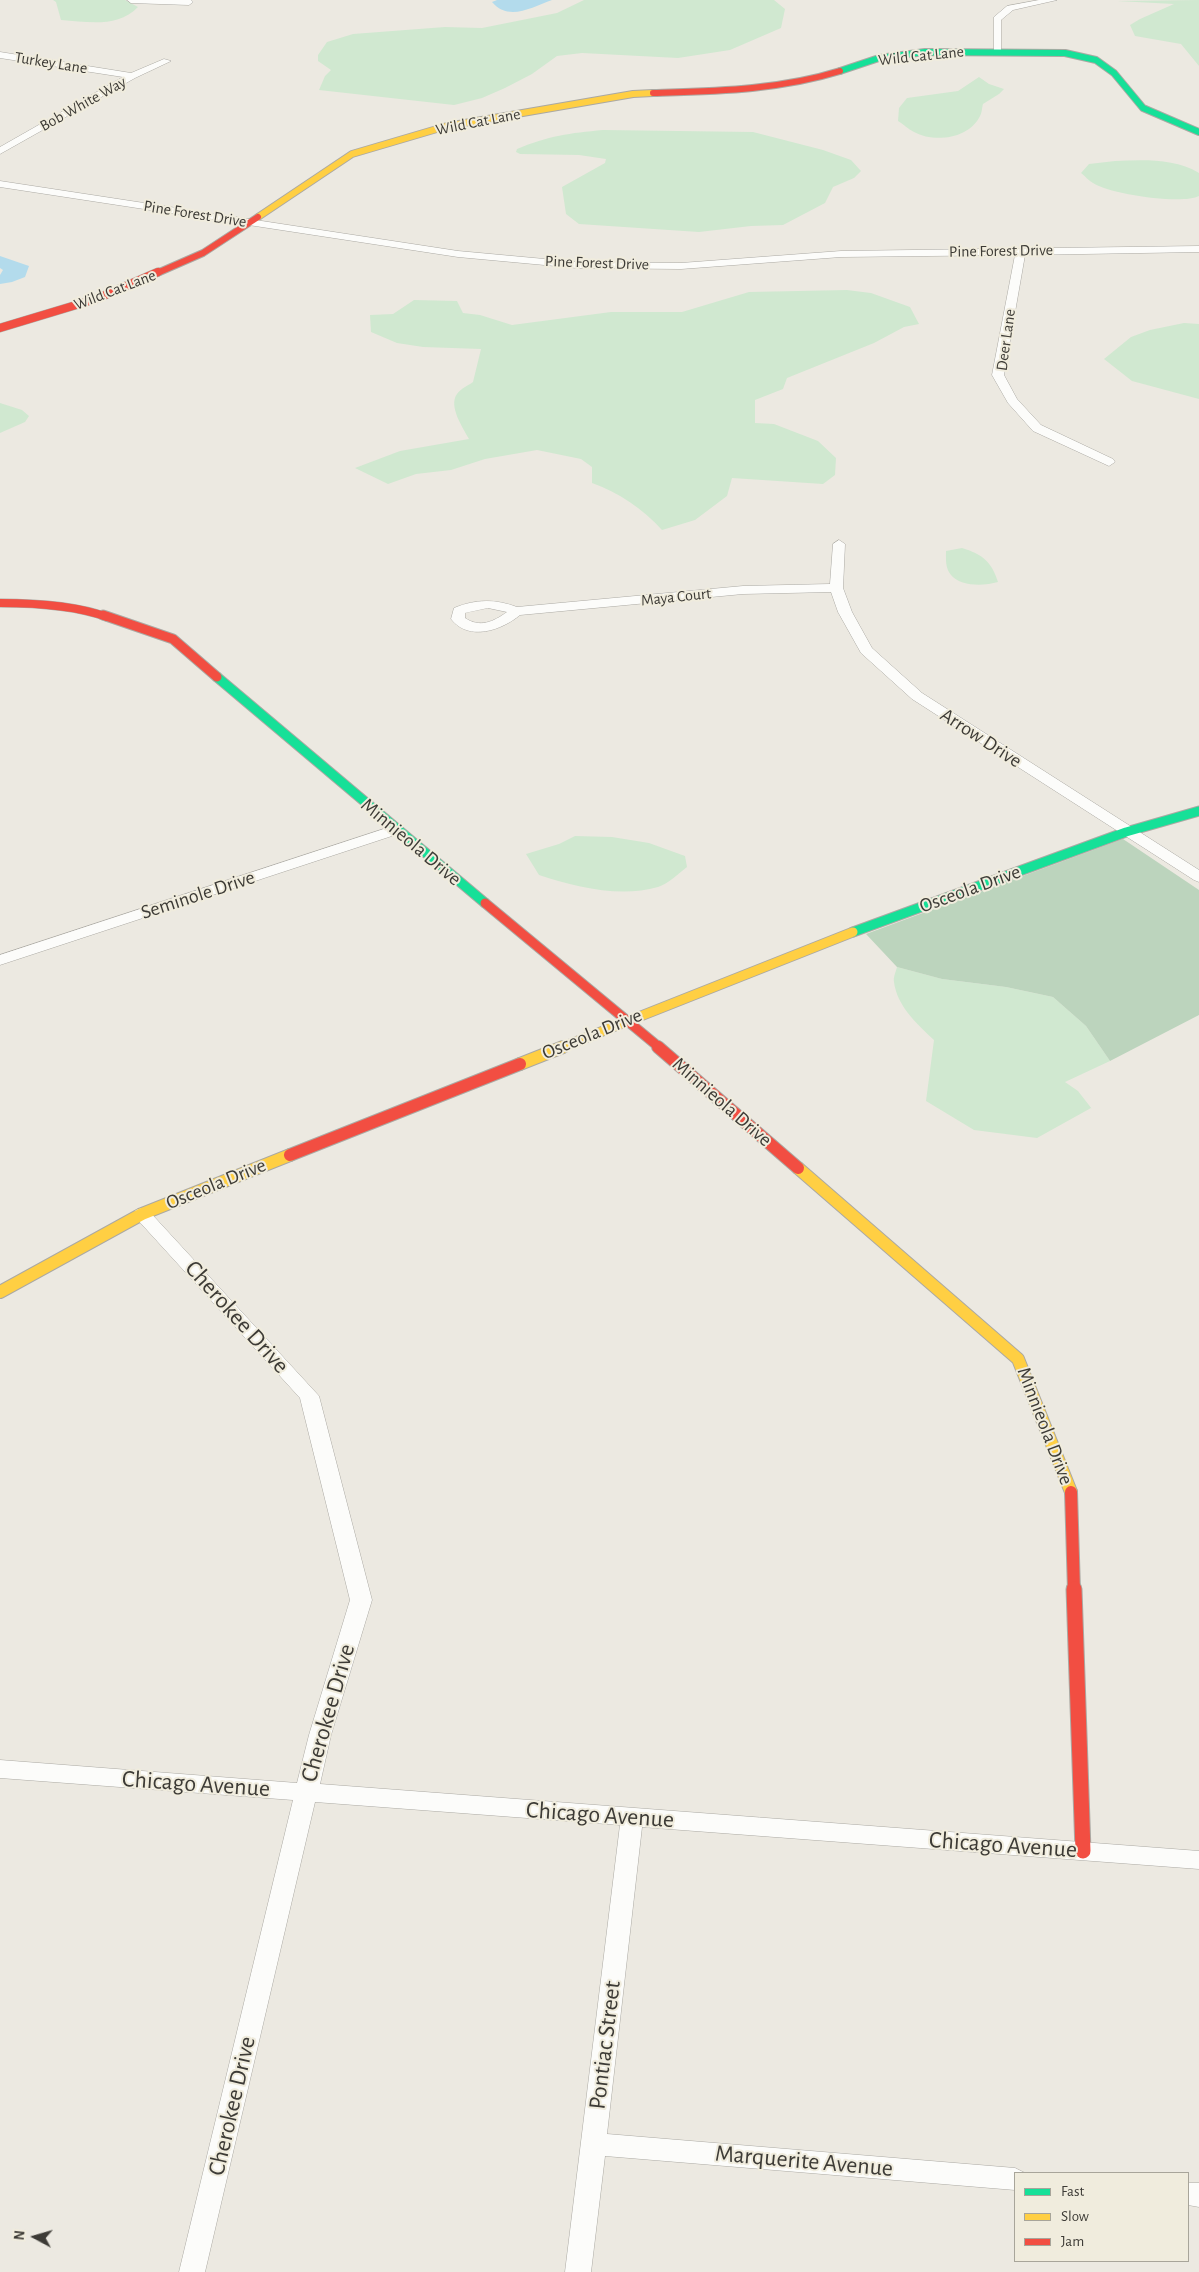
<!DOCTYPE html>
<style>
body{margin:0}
#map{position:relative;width:1199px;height:2272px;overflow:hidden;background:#ece9e1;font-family:"Alegreya Sans",sans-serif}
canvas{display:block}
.legend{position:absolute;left:1014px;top:2172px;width:175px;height:90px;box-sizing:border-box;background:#f0ecdd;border:1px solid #a8a59a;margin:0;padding:6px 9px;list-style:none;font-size:15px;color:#3d3b36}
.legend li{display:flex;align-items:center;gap:10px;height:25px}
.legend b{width:25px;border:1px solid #a8a59a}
.north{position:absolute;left:10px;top:2212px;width:50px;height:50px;-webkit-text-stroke:4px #f0ecdd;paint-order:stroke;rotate:276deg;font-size:14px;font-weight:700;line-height:20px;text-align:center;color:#3d3b36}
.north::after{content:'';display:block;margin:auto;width:18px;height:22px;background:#3d3b36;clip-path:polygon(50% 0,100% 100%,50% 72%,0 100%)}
</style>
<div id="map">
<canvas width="1199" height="2272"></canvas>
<ul class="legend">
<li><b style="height:6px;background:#16e098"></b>Fast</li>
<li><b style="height:6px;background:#ffcf43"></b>Slow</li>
<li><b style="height:6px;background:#f24e42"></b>Jam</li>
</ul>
<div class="north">N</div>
</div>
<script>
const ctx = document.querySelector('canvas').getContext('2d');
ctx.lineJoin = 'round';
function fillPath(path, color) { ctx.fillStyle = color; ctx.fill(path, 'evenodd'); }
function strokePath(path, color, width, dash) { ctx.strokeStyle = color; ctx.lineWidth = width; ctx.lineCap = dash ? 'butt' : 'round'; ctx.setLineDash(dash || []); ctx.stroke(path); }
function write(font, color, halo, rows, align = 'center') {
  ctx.font = font + ' "Alegreya Sans",sans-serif'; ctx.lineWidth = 4; ctx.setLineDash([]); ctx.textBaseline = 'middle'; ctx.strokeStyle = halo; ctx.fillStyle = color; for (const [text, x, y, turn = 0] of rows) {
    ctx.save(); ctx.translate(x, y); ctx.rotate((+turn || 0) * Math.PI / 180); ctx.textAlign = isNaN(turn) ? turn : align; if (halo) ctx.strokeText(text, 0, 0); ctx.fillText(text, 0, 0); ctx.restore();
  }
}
fillPath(new Path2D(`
 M53,0H125L138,7C118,28 88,22 61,20L56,2Z
 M584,0H774L785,9L781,28L730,50L678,58L582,53L557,56L532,74L505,88L482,98L454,105L319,90L325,76L331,70L318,61V55L327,42L353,34L445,27L482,28L557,13Z
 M1199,0V66L1181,44L1135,36L1130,25L1140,19L1174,4L1117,1Z
 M979,77L989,84L1004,89L999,94L983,104C982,107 982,113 980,116C969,139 934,143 914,132C908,129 903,124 898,121L899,108L907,98L958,91Z
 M603,130L753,132L823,150L851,160L861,171L854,178L833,187L825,203L783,225L751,226L699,232L579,224L566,214L562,187L605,163L606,159L579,155L520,154L516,152L517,149C548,136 570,133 603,130Z
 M1115,161C1143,160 1174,158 1199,173V196C1182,205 1109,194 1093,183C1089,181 1085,176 1081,173L1089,164Z
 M847,290L871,293L910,307L919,324L904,327L874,343L787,378L783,389L755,400V423L774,424L818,441L836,458L835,475L823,484L732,478L727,496L695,520L662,530C643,509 618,492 592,483V467L581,459L537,450L485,459L451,470L416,474L388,484L355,468L400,451L469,439C463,428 448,406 457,394C460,389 469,385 473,382L481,349L423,347L397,343L371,332L370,315L393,314L414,300L457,301L463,313L480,315L512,325L611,312H682L749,292Z
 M1184,323L1199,324V399L1132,381L1104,359L1131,337L1150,330Z
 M0,403L22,410L29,416L25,422L0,433Z
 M962,548C982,554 992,562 998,582C984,586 961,587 951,575C945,568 946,559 946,551Z
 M575,836L612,837L649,843L685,856L687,867C679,873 668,884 658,887C620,898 576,887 539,875L526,854L559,844Z
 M897,967L942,979L1006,987L1053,997L1086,1026L1110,1061L1065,1082L1078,1091L1092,1109L1091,1108L1037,1138L974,1130L926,1101L934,1040C917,1024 897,1006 894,982C893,978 896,971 897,967Z`), '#d0e8d0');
fillPath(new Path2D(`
 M1123,839L1199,890V1015L1110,1061L1086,1026L1053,997L1006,987L942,979L897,967L866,934Z`), '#bcd4bd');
fillPath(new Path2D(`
 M497,0H552C532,7 509,22 492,2Z
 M0,256L29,266L25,277L12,282L0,284V275L3,270L0,268Z`), '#b3dbec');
const street = new Path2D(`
 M127,0H191L193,2L189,5L131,3Z
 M1039,0H1057L1013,10L1001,20V51L994,53V17L1007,6Z
 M0,52L131,73L164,59L171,61L135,78L0,154V147L123,77L0,58Z
 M0,181L458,251L577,262L681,263L841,251L1199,246V252L1025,255L1004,375L1017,399L1041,425L1113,459L1115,462L1109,466L1033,431L1008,403L992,375L1015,255L841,257L681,269L577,268L458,257L0,187Z
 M839,540L845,544L843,588L852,612L872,648L922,693L1199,870V882L1194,880L912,699L861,653L838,612L831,592L743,594L520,615C502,630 469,642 451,619L454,608C476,599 495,599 517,607L743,586L830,584L833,544ZM488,608L507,612C493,622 480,628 465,618V613Z
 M396,825L401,827L404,830L401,833L0,965V955Z
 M142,1208L148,1210L319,1396L372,1600L331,1735L320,1784L1199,1851V1869L642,1827L607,2134L1015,2168L1025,2173H1015V2190L605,2156L591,2272H565L620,1825L315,1802L205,2272H179L293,1800L0,1778V1760L297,1783L309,1735L350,1600L300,1398L136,1218L133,1214L136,1210Z
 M1188,2183H1199V2207L1188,2205Z`);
const fastFar1 = new Path2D(`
 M840,71L879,58L925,52L1065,53L1096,60L1114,73L1143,108L1199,132`);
const fast = new Path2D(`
 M217,677L485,903
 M853,932L1126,832L1199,811`);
const slowFar2 = new Path2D(`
 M258,217L352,154L447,126L633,94L653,93`);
const slowFar1 = new Path2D(`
 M560,1048L853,932`);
const slow = new Path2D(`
 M520,1064L563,1047
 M798,1168L1018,1359L1071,1492
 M0,1292L142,1214L290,1155`);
const jamFar4 = new Path2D(`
 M653,93C717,91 779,90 840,71
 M155,274L203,253L258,217`);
const jamFar3 = new Path2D(`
 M0,328L96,299L158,272
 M0,603C35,603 74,605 107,617`);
const jamFar2 = new Path2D(`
 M103,615L173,639L217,677
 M485,903L660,1048`);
const jamFar1 = new Path2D(`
 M658,1047L798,1168
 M290,1155L520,1064
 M1071,1492L1074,1591`);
const jam = new Path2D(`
 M1074,1589L1083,1851`);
strokePath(street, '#aba9a3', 1);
strokePath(fastFar1, '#aba9a3', 8);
strokePath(fast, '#aba9a3', 11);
strokePath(slowFar2, '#aba9a3', 8);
strokePath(slowFar1, '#aba9a3', 11);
strokePath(slow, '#aba9a3', 14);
strokePath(jamFar4, '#aba9a3', 8);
strokePath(jamFar3, '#aba9a3', 9);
strokePath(jamFar2, '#aba9a3', 11);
strokePath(jamFar1, '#aba9a3', 14);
strokePath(jam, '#aba9a3', 17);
fillPath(street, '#fcfcfa');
strokePath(fastFar1, '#16e098', 6);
strokePath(fast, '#16e098', 9);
strokePath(slowFar2, '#ffcf43', 6);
strokePath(slowFar1, '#ffcf43', 9);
strokePath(slow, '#ffcf43', 12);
strokePath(jamFar4, '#f24e42', 6);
strokePath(jamFar3, '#f24e42', 8);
strokePath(jamFar2, '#f24e42', 9);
strokePath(jamFar1, '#f24e42', 12);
strokePath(jam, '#f24e42', 15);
write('16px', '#3d3b36', '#f0ecdd', [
 ["Wild Cat Lane",921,56,-6],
 ["Turkey Lane",51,63,9],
 ["Bob White Way",83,104,-29],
 ["Wild Cat Lane",478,122,-11],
 ["Pine Forest Drive",195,214,9],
 ["Pine Forest Drive",1001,251,-1],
 ["Pine Forest Drive",597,263,2],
 ["Wild Cat Lane",115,290,-21],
 ["Deer Lane",1006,340,-82],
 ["Maya Court",676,597,-6]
]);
write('20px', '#3d3b36', '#f0ecdd', [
 ["Arrow Drive",981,738,33],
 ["Minnieola Drive",411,842,40],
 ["Osceola Drive",970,889,-20],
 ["Seminole Drive",198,895,-18],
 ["Osceola Drive",592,1034,-22],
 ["Minnieola Drive",722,1102,41],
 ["Osceola Drive",216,1184,-22],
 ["Minnieola Drive",1045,1426,69]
]);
write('24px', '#3d3b36', '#f0ecdd', [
 ["Cherokee Drive",237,1317,48],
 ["Cherokee Drive",328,1713,-74],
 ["Chicago Avenue",196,1784,4],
 ["Chicago Avenue",600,1815,4],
 ["Chicago Avenue",1003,1845,4],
 ["Pontiac Street",605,2045,-83],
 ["Cherokee Drive",232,2106,-77],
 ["Marquerite Avenue",804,2161,5]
]);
</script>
